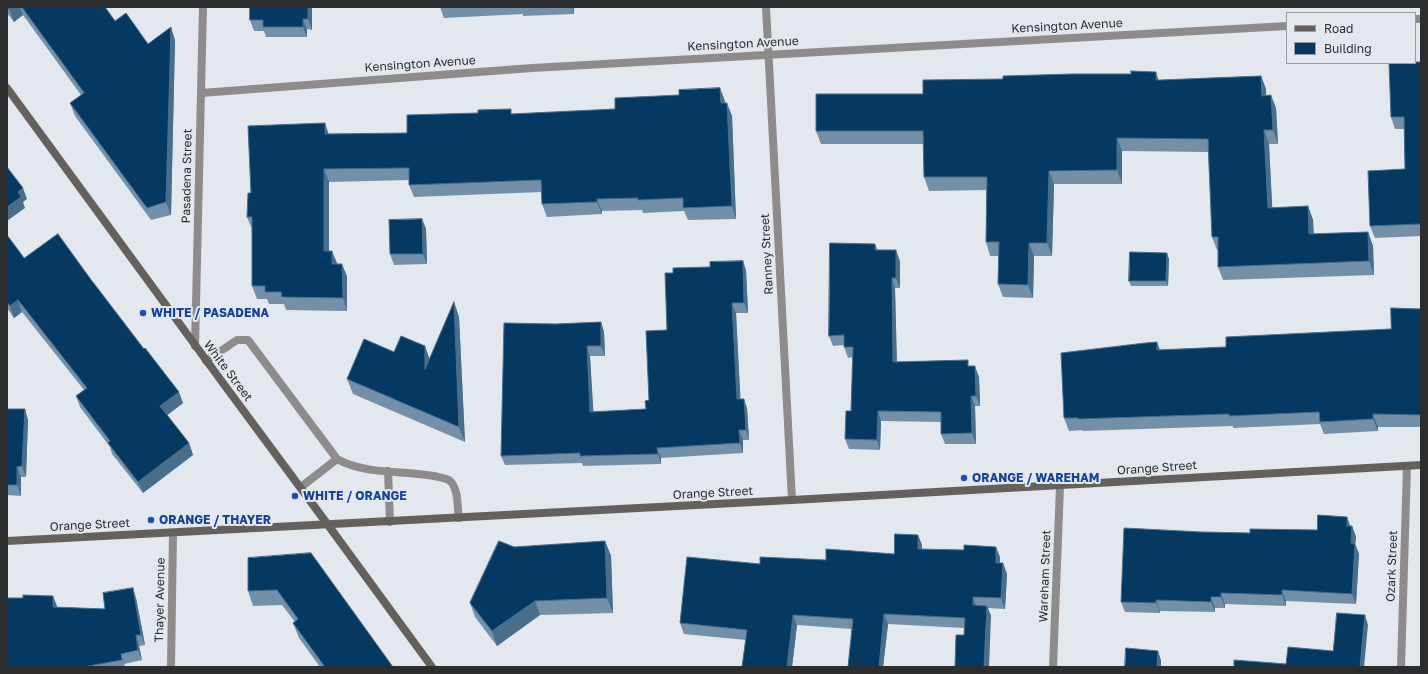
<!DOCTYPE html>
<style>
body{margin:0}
#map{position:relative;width:1428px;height:674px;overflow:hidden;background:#e3e8ee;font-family:"Golos Text",sans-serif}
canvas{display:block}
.frame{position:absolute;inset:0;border:8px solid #2b2d2f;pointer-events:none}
.legend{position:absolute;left:1286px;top:12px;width:130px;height:52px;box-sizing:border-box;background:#e3e8ee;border:1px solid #999da2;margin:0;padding:5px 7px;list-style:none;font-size:12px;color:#2b2d2f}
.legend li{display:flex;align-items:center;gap:8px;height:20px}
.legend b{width:20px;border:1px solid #999da2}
</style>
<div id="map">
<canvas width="1428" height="674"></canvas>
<div class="frame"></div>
<ul class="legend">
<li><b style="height:5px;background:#64615d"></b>Road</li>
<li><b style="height:11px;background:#063961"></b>Building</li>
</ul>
</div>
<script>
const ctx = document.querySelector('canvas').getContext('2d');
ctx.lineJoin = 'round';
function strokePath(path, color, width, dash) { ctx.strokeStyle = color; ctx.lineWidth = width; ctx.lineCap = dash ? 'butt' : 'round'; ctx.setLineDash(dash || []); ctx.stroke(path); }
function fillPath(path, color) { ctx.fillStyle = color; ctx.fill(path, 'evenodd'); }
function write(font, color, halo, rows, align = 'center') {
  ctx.font = font + ' "Golos Text",sans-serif'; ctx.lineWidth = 4; ctx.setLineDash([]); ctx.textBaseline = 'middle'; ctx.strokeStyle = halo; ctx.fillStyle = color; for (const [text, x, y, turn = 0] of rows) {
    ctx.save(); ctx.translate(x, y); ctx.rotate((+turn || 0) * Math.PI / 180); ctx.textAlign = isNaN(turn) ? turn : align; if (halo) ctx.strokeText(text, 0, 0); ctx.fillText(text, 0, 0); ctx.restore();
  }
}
strokePath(new Path2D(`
 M206,361L237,340H248L337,459C366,475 402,470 434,476C438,477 445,478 449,480C459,488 457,507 459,518
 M388,471L390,522
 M301,487L337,459`), '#8e8c8a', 8);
strokePath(new Path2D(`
 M766,7L792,500
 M1415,19H1421
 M201,93L532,68L1287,26
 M195,346L203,7
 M171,667L173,533
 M1053,667L1060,486
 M1401,667L1407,466`), '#8e8c8a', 8);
strokePath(new Path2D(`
 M7,88L220,379L328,525L432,667
 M7,541L792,500L1421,465`), '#64615d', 8);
fillPath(new Path2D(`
 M7,7H96L115,21L148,44L175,40L171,215L151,220L75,116L70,103L81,95L23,15L14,22L7,13Z
 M250,7H312V30L307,29V37H266L264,31H254L250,20Z
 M440,7H574V14L523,16V14L444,18Z
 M1421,62V236L1375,238L1370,226L1405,169V129H1395L1391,117Z
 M1261,76L1266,89V95L1276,108L1278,144H1269L1272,208L1308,206L1313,220L1314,234L1368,232L1373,246L1374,275L1223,280L1218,267V250H1217L1212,237L1208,152L1122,151V184H1054L1052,256H1034L1033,298L1003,297L998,284L999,256H990L986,242V190L929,191L924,177V144H821L816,131L923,94L1159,80Z
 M725,101V103L732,116L736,219L688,220L684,211L643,213L642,210L602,211V214L547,217L542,204V192L414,197L409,185V180L329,182V251L337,263V264L347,276V311L286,310L284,304H269L267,299H257L252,286V229L247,217L251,193L329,134L407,133L512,114L615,109Z
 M422,219L426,229L427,264L394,265L390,254Z
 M7,235L24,258L89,277L183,403L167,415L189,443L193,455L143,493L112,454L110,447L80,407L76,396L84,390L22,312L14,318L7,308Z
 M878,250L900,261V288H895L897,362L970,366L979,377L980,406H975L976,444H945L941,434V422L881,421L880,450L849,449L845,439L851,411L853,357L848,358L844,347V345L833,346L829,336Z
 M1169,259L1168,286H1131L1129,281Z
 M746,270L748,313H736L740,399L747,408L749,440H743V453L661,458V464L583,466L582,463L505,465L501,456L556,324L601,322L604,332L605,356H590L593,412L646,409L649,400L667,330L673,273Z
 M454,302L459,317L465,442L353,394L347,379L394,352L430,359Z
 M1421,309V427H1378V431L1324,434L1320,424L1233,428V426L1082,431V430L1069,431L1064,418L1160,350L1226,347L1391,329Z
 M7,409L28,420L26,477H21V496L7,495Z
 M1347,517L1350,526H1352L1356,537L1355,544L1359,554L1356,604L1286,601V606L1225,604V608H1215V612L1160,611V613L1125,612L1121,602L1202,532L1250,533L1317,530Z
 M918,535L922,545V549L1000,557V563H1003L1007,574L1005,609L988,608L991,616L964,635V628L888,624L883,667H848L852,629L797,625L792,667H742L746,640L684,634L680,623L760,564L826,560L894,554Z
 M605,541L611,556L613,613L540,615L497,646L475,617L470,603L514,547Z
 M248,558L393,667H320L299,638L293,623L295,622L282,605L253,606L248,591Z
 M53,596L57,607L105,609L136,598L145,645L139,646L142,660L124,664L125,667H7L23,598Z`), '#7490a8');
fillPath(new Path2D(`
 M13,7H20L23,15L14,22L9,9Z
 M308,7H312V30L308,19Z
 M572,7H574V14Z
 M303,19L307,29V37L303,27Z
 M171,27L175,40L171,215L166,202Z
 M1156,72L1160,85L1156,80Z
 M1261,76L1266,89L1267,109L1262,96Z
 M720,88L725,101L726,116L721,103Z
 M1271,95L1276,108L1278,144L1273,130Z
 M727,103L732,116L736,219L732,206Z
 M325,123L329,135L325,134Z
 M1264,130L1269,144L1273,221L1268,208Z
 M1117,138L1122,151V184L1117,170Z
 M324,169L329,182V263L324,251Z
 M1049,171L1054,184L1052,256L1047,243Z
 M23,188L27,199L23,202L25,208L7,221V207L18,192Z
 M597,199L602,211V214L597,202Z
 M1308,206L1313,220L1314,248L1309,234Z
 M422,219L426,229L427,264L423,254Z
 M1368,232L1373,246L1374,275L1369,261Z
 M1029,243L1034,256L1033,298L1028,285Z
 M875,244L879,254L875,250Z
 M896,250L900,261V288L896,278Z
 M332,251L337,263V277L332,264Z
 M1167,253L1169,259L1168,286L1166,281Z
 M743,261L746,270L748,313L744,303Z
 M342,264L347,276V311L343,298Z
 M892,278L895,288L897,372L893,362Z
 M18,300L22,312L14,318L10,306Z
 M454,302L459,317L465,442L459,427Z
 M732,303L736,313L741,408L737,399Z
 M601,322L604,332L605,356L601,346Z
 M1157,342L1162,355L1157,350Z
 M425,346L430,360L425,369Z
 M587,346L590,356L594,421L590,412Z
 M975,366L979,377L980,406L976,396Z
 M179,392L183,403L165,417L160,406Z
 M971,396L975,406L976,444L972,433Z
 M744,399L747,408L749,440L746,430Z
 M25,409L28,420L26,477L22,466Z
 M878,411L881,421L880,450L877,440Z
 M1373,414L1378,427V431L1373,419Z
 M739,430L743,440V453L740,443Z
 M189,443L193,455L143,493L138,482Z
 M657,448L661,458V464L658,454Z
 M17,467L21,477V496L17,485Z
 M1347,517L1351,528L1347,526Z
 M1352,526L1356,537L1354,554L1351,543Z
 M918,535L922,545L921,559L918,549Z
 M605,541L611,556L613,613L607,598Z
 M1355,544L1359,554L1356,604L1352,594Z
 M996,547L1000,557L999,573L996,563Z
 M1003,563L1007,574L1005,609L1001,598Z
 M133,588L136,598L145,645L141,635Z
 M1282,590L1286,601V606L1282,595Z
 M1221,593L1225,604V608L1221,597Z
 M53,596L57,606V617L53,607Z
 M973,597L977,608L973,605Z
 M1211,597L1215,608V612L1211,602Z
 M1156,600L1160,611V613L1156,603Z
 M535,601L540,615L497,646L492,631Z
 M987,606L991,616L989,667H984Z
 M884,614L888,624L883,667H879Z
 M793,615L797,625L792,667H787Z
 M1365,615L1368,625L1364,667H1360Z
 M136,635L139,646L142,660L138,650Z
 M1158,651L1161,660V667H1157Z
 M121,654L124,664L125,667L122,660Z`), '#486e8b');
const building = new Path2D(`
 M8,7H13L9,9Z
 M22,7H96L97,8L99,7H105L115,21L126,13L148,44L171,27L166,202L147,208L70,103L84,93Z
 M250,7H308V19H303V27H263V20H250Z
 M1415,62H1421V224L1370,226L1368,171L1405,169L1404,117H1391L1389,63H1415Z
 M1131,71L1156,72V80H1161L1261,76L1262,96L1271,95L1273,130H1264L1268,208L1308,206L1309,234L1368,232L1369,261L1218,267V237H1212L1208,139L1117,138V170L1049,171L1047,243H1029L1028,285L998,284L999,242H986L987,177H924L923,131H816V94H923V80L1003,79V76L1072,74H1131Z
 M720,88L721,103H727L732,206L683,208V198L638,200V198L597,199V202L542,204L541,180L409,185V168L324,169V251H332V264H342L343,298L282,297L281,292H265V286H252V217H247L248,193H251L248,126L325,123V134L407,133V115L478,113V110L511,109V114L615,109V98L679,95V90Z
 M7,167L23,188L18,192L21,197L7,207Z
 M422,219L423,254H390L389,220Z
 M58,234L89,277L144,349L145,348L179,392L160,406L189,443L138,482L108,443L110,441L76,396L87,388L18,300L10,306L7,302V235L24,258Z
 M830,243L875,244V250H896V278H892L893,362L968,360V366H975L976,396H971L972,433L941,434V412L878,411L877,440L845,439L846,411H851L853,347H844V335L829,336Z
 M1130,252L1167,253L1166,281H1129Z
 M743,261L744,303H732L737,399H744L746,430H739L740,443L657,448L658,454L580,456V453L501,456L504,323L556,324L601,322V346H587L590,412L646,409L645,401L649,400L646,331L667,330L665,273H673V268L710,267V262Z
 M454,302L459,427L347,379L364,339L394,352L401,336L425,346V369Z
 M1391,308L1421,309V415L1373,414V419L1320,422L1319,412L1229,416V414L1078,419V418H1064L1061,353L1145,343L1157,342V350L1226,347V337L1391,329Z
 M7,409H25L22,466L17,467V485H7Z
 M1318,515L1347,517V526H1352L1351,543L1355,544L1352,594L1282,590V595L1221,593V597H1211V602L1156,600V603L1121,602L1124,528L1202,532L1250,533V529L1317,530Z
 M895,534L918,535V549L964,550V545L996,547V563H1003L1001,598L973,597V605L987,606L984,667H955L956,635H964L965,618L884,614L879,667H848L853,619L793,615L787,667H742L747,630L680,623L687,557L760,564V557L826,560V549L894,554Z
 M499,541L514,547L605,541L607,598L535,601L492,631L470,603Z
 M311,553L393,667H325L293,623L298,619L277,590L248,591V558Z
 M133,588L141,635H136L138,650L121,654L122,660L83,667H7V598H23V595L53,596V607L105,609L103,593Z
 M1337,613L1365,615L1360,667H1234V660L1286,664L1288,647L1333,651Z
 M1126,648L1158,651L1157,667H1125Z`);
fillPath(building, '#063961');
strokePath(building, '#486e8b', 1);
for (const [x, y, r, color] of [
 [143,313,4,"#1a4fb4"],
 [964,478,4,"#1a4fb4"],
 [295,496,4,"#1a4fb4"],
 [151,520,4,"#1a4fb4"]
]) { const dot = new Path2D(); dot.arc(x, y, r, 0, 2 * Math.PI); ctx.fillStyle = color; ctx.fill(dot); strokePath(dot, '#e3e8ee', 1.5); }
write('12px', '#2b2d2f', '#e3e8ee', [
 ["Kensington Avenue",1067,26,-3],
 ["Kensington Avenue",743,44,-3],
 ["Kensington Avenue",420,64,-4],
 ["Pasadena Street",187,176,-89],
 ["Ranney Street",767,254,-93],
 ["White Street",228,371,53],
 ["Orange Street",1157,468,-4],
 ["Orange Street",713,493,-3],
 ["Orange Street",90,525,-3],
 ["Ozark Street",1392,566,-88],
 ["Wareham Street",1045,576,-88],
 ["Thayer Avenue",160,600,-89]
]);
write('bold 12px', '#164399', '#e3e8ee', [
 ["WHITE / PASADENA",151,313],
 ["ORANGE / WAREHAM",972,478],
 ["WHITE / ORANGE",303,496],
 ["ORANGE / THAYER",159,520]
], 'left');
</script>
